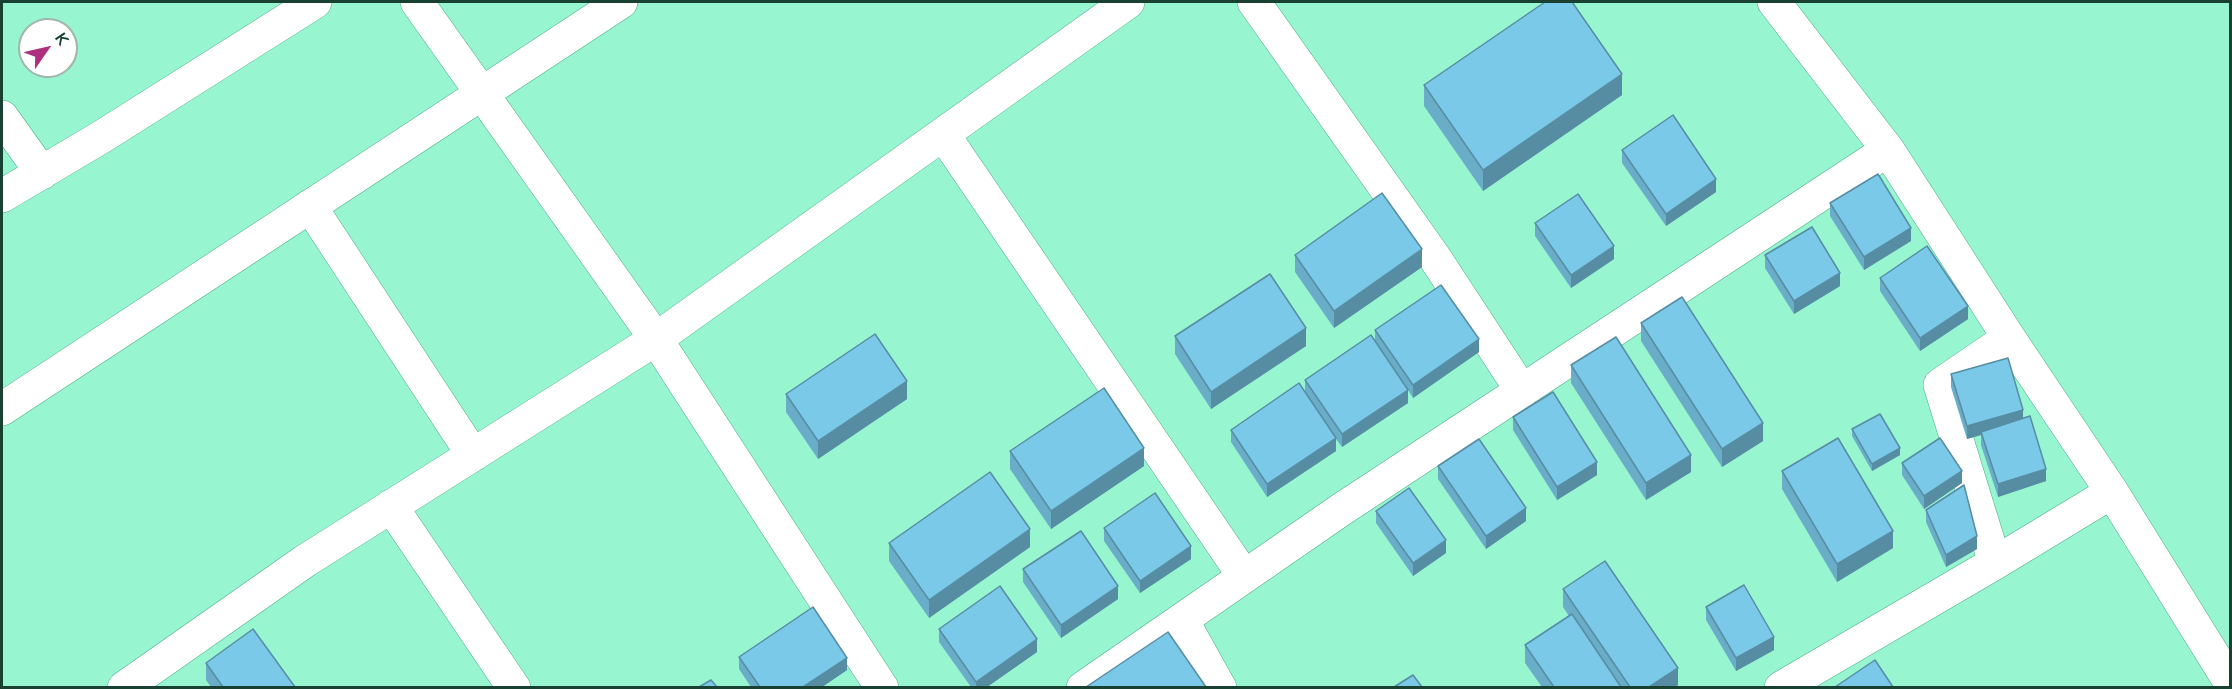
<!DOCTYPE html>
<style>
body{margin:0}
#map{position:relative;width:2232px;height:689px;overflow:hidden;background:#97f5d0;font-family:"Nunito Sans",sans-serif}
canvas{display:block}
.frame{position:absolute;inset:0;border:3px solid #194132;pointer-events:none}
.north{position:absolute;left:18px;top:18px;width:60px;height:60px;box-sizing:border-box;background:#fff;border:2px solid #a3b3ad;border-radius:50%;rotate:56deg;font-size:16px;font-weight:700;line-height:24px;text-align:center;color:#194132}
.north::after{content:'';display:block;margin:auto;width:21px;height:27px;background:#ae2f7e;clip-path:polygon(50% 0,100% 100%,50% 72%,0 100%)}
</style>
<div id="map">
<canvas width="2232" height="689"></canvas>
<div class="frame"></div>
<div class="north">K</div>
</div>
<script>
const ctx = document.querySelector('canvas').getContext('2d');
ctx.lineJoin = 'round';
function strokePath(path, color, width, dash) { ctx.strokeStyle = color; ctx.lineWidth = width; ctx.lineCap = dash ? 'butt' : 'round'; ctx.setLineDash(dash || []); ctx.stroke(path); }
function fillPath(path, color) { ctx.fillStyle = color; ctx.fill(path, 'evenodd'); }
const minor = new Path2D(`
 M417,2L656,339L882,688
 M1254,2L1435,258L1522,391
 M1774,2L1888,150L2009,338L2112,492
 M2,117L42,173
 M943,134L1244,576
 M2,196L103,136L315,2
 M310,206L473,455
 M2,409L621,2
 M391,506L514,688
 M1995,563L1940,385L2009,338
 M1182,620L1220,688
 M124,688L305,561L656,339L1128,2
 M1083,688L1342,509L1888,150
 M1781,688L1995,563L2112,492L2230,682`);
strokePath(minor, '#4dad8a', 34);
strokePath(minor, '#fff', 33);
fillPath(new Path2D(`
 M1424,85L1622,95L1483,191L1424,106Z
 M1622,150L1716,192L1666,226L1622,163Z
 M1830,203L1911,241L1864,270L1830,216Z
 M1535,223L1614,259L1571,288L1535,236Z
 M1295,255L1422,267L1334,328L1295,272Z
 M1765,255L1840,286L1794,314L1765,268Z
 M1880,278L1968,319L1920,351L1880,291Z
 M1641,323L1763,441L1722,467L1641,341Z
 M1375,330L1479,352L1413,398L1408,390V403L1342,447L1336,439V451L1267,497L1231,442V430L1305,391V380L1375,342Z
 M1175,336L1306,346L1211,409L1175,354Z
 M1571,365L1691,472L1646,500L1571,383Z
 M1951,374L2023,418L2046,481L1998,497L1981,445V435L1967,439L1951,387Z
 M786,394L907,399L818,459L786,412Z
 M1513,417L1597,475L1557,500L1513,430Z
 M1852,429L1900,455L1872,471L1852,436Z
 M1010,451L1144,466L1051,529L1010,469Z
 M1902,463L1962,483L1924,509L1902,475Z
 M1438,466L1526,521L1486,549L1438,479Z
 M1782,471L1893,548L1837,582L1782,489Z
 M1926,510L1977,549L1946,567L1926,522Z
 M1376,511L1446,553L1413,576L1376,523Z
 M1104,528L1191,559L1140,593L1104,541Z
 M889,543L1030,547L929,618L889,561Z
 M1023,569L1118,599L1061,638L1023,582Z
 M1563,589L1678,685L1675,687H1542L1525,663V645L1569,616L1563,607Z
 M1706,607L1774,650L1736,671L1706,620Z
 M939,629L1037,652L987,687H971L939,642Z
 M739,657L847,670L822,687H751L739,669Z
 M206,663L295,687H211L206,680Z`), '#6aadc8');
fillPath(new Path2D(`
 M1622,74V95L1483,191V170Z
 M1716,179V192L1666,226V214Z
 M1911,228V241L1864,270V257Z
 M1614,246V259L1571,288V275Z
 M1422,249V267L1334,328V311Z
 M1840,273V286L1794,314V301Z
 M1968,306V319L1920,351V338Z
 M1306,328V346L1211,409V392Z
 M1479,339V352L1413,398V385Z
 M907,381V399L818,459V441Z
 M1408,390V403L1342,447V434Z
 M2023,410V423L1981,432V435L1967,439V426Z
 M1763,423V441L1722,467V449Z
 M1336,438V451L1267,497V484Z
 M1144,448V466L1051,529V511Z
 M1900,448V455L1872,471V464Z
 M1691,455V472L1646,500V483Z
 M1597,462V475L1557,500V487Z
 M2046,469V481L1998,497V484Z
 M1962,471V483L1924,509V496Z
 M1526,508V521L1486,549V536Z
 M1030,529V547L929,618V600Z
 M1893,531V548L1837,582V564Z
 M1977,536V549L1946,567V555Z
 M1446,540V553L1413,576V563Z
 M1191,546V559L1140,593V581Z
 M1118,586V599L1061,638V625Z
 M1774,637V650L1736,671V658Z
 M1037,639V652L987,687H976V682Z
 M847,658V670L822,687H803Z
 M1678,668V685L1675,687H1649Z`), '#568da3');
const building = new Path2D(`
 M1545,2H1572L1622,74L1483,170L1424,85Z
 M1673,115L1716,179L1666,214L1622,150Z
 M1878,174L1911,228L1864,257L1830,203Z
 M1382,193L1422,249L1334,311L1295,255Z
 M1578,194L1614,246L1571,275L1535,223Z
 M1812,227L1840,273L1794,301L1765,255Z
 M1927,246L1968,306L1920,338L1880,278Z
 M1270,274L1306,328L1211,392L1175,336Z
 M1441,285L1479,339L1413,385L1375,330Z
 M1682,297L1763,423L1722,449L1641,323Z
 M875,334L907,381L818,441L786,394Z
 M1371,335L1408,390L1342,434L1305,380Z
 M1616,337L1691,455L1646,483L1571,365Z
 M2008,358L2023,410L1967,426L1951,374Z
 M1299,383L1336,438L1267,484L1231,430Z
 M1104,388L1144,448L1051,511L1010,451Z
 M1553,392L1597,462L1557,487L1513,417Z
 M1880,414L1900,448L1872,464L1852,429Z
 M2030,416L2046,469L1998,484L1981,432Z
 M1838,438L1893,531L1837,564L1782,471Z
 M1940,438L1962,471L1924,496L1902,463Z
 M1479,439L1526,508L1486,536L1438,466Z
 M990,472L1030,529L929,600L889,543Z
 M1964,485L1977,536L1946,555L1926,510Z
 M1409,488L1446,540L1413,563L1376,511Z
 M1155,493L1191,546L1140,581L1104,528Z
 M1081,531L1118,586L1061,625L1023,569Z
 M1605,561L1678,668L1649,687H1630L1563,589Z
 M1744,585L1774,637L1736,658L1706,607Z
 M1000,586L1037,639L976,682L939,629Z
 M813,607L847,658L803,687H760L739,657Z
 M1572,614L1621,687H1554L1525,645Z
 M253,629L295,687H223L206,663Z
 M1168,632L1206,687H1086Z
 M1875,660L1893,687H1835Z
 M1413,675L1422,687H1394Z
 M711,680L717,687H699Z`);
fillPath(building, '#7bc9e9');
strokePath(building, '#568da3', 1.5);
</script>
